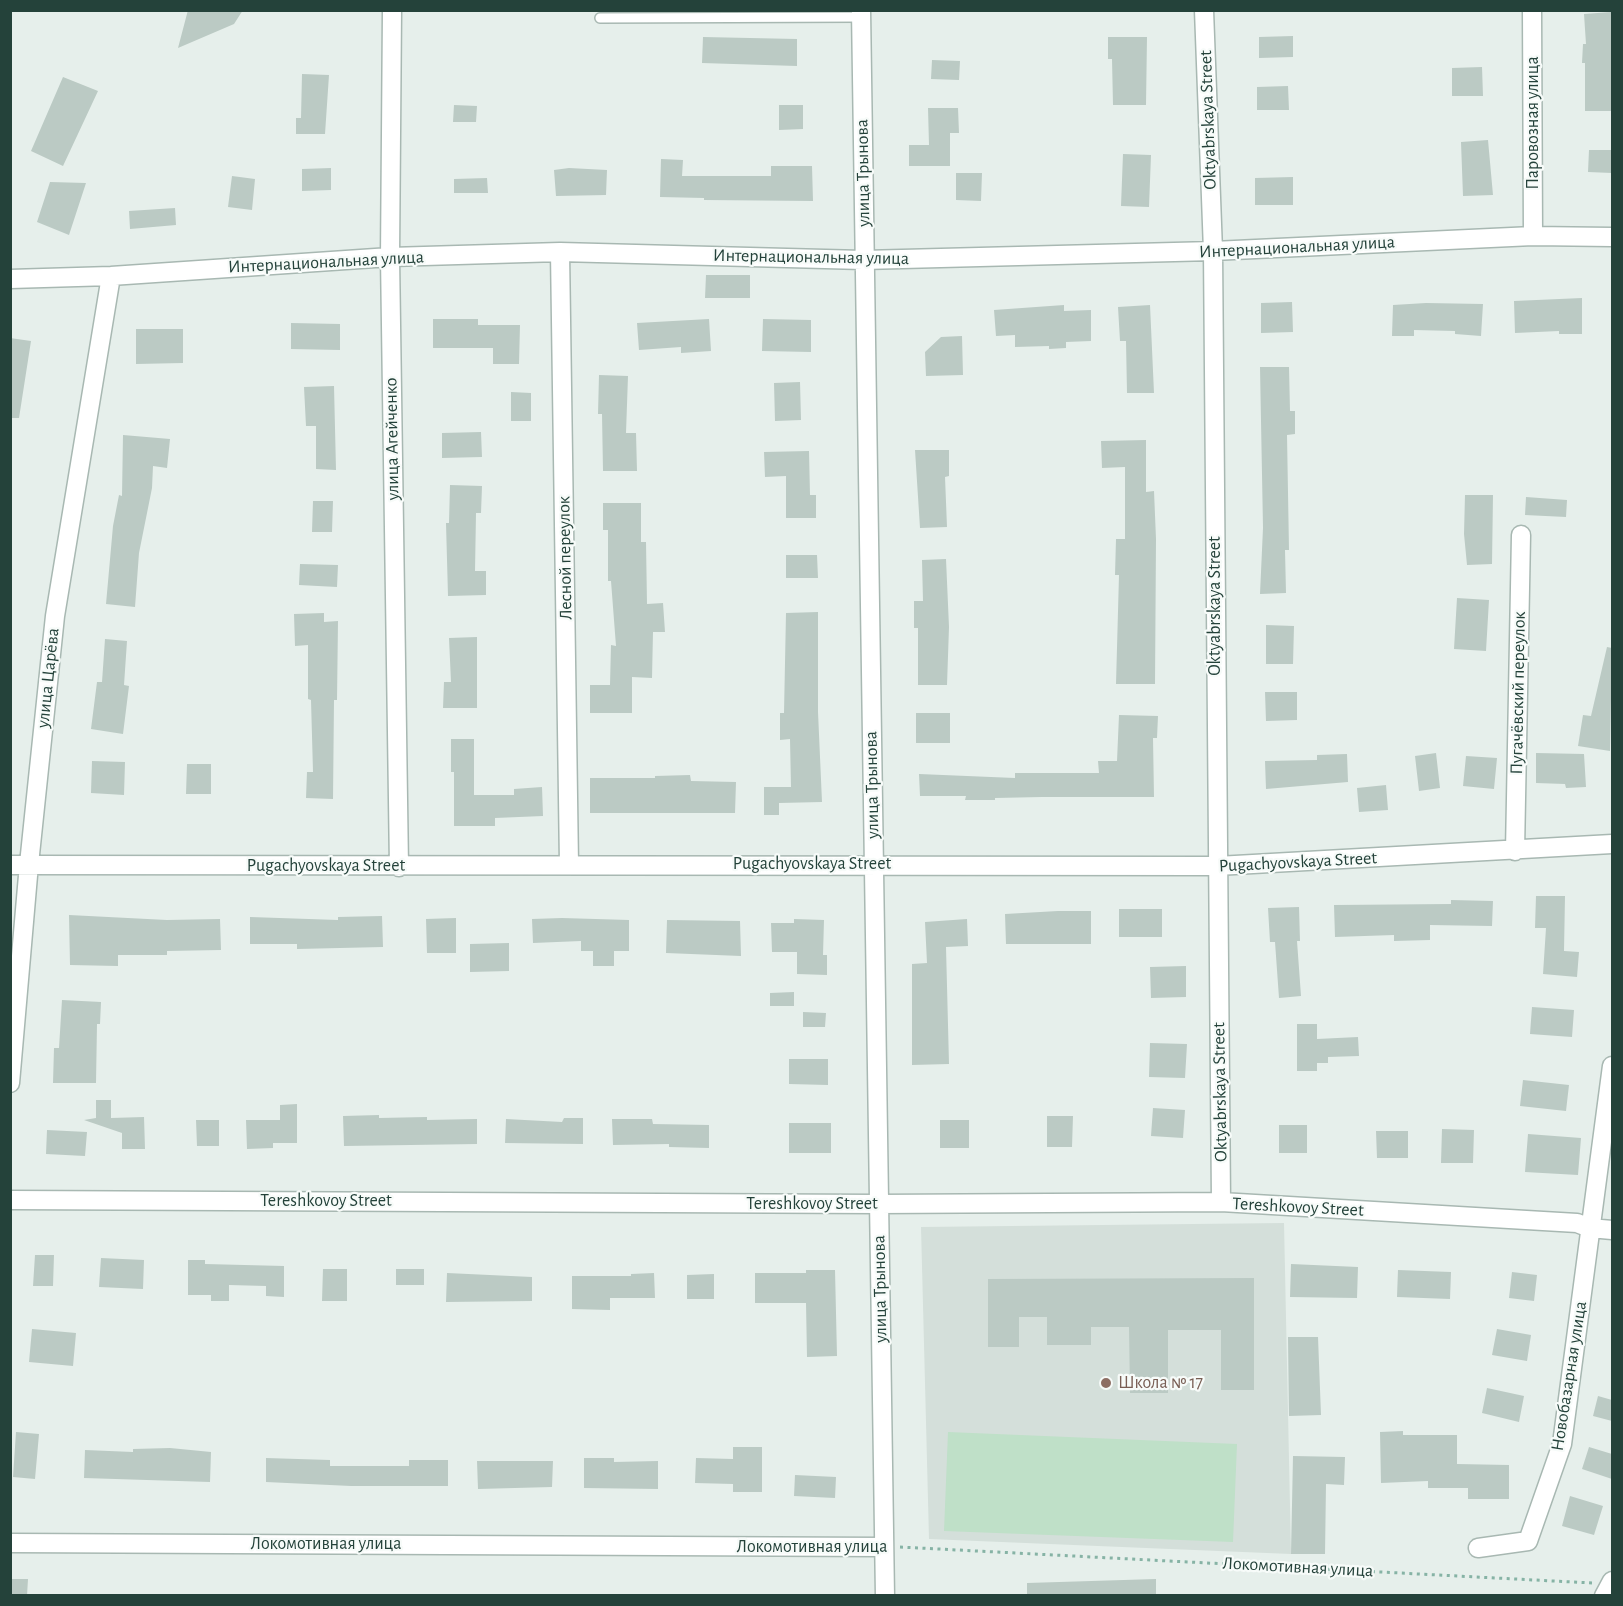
<!DOCTYPE html>
<meta charset="utf-8">
<style>
body{margin:0}
#map{position:relative;width:1623px;height:1606px;overflow:hidden;background:#e6efeb;font-family:"Alegreya Sans",sans-serif}
canvas{display:block}
.frame{position:absolute;inset:0;border:12px solid #24423a;pointer-events:none}
</style>
<div id="map">
<canvas width="1623" height="1606"></canvas>
<div class="frame"></div>
</div>
<script>
const ctx = document.querySelector('canvas').getContext('2d');
ctx.lineJoin = 'round';
function fillPath(path, color) { ctx.fillStyle = color; ctx.fill(path, 'evenodd'); }
function strokePath(path, color, width, dash) { ctx.strokeStyle = color; ctx.lineWidth = width; ctx.lineCap = dash ? 'butt' : 'round'; ctx.setLineDash(dash || []); ctx.stroke(path); }
function write(font, color, halo, rows, align = 'center') {
  ctx.font = font + ' "Alegreya Sans",sans-serif'; ctx.lineWidth = 4.5; ctx.setLineDash([]); ctx.textBaseline = 'middle'; ctx.strokeStyle = halo; ctx.fillStyle = color; for (const [text, x, y, turn = 0] of rows) {
    ctx.save(); ctx.translate(x, y); ctx.rotate((+turn || 0) * Math.PI / 180); ctx.textAlign = isNaN(turn) ? turn : align; if (halo) ctx.strokeText(text, 0, 0); ctx.fillText(text, 0, 0); ctx.restore();
  }
}
fillPath(new Path2D(`
 M1284,1223L1291,1554L929,1539L921,1227Z`), '#d4dfda');
fillPath(new Path2D(`
 M948,1432L1237,1444L1233,1542L944,1531Z`), '#bfe0c8');
fillPath(new Path2D(`
 M188,10H243L234,24L178,48Z
 M1611,12L1612,111H1585V63H1582L1583,44H1586L1584,14Z
 M1293,36V57L1259,58V37Z
 M703,37L797,39V66L702,63Z
 M1108,37H1147L1146,105H1113L1112,59H1108Z
 M932,60L960,61L959,80L931,79Z
 M1482,67L1483,96H1452V68Z
 M302,74L329,75L325,134H296V118H301Z
 M63,77L98,91L63,166L31,151Z
 M1288,86L1289,110H1257V87Z
 M454,105L477,106L476,122H453Z
 M779,105H803V129L779,130Z
 M928,108H958L959,133H950V166H909V145H929Z
 M1488,140L1493,195L1463,196L1461,142Z
 M1589,150H1612V173L1588,172Z
 M1123,154L1151,155L1149,207L1121,206Z
 M661,159L683,160L682,176H771V166H812L813,201L704,200V198L660,197Z
 M331,168V190L302,191V169Z
 M569,168L607,170L606,195L556,196L554,170Z
 M956,173H982L981,201L956,200Z
 M232,176L255,179L252,210L228,207Z
 M1293,177V205H1255V178Z
 M487,178L488,193H454V179Z
 M50,182L86,183L69,235L37,222Z
 M175,208L176,225L130,229L129,211Z
 M706,275H750V298H705Z
 M1582,298V334H1559V331L1515,333L1514,301Z
 M1292,302L1293,332L1261,333V303Z
 M1426,303L1483,304L1481,336L1455,334V331L1414,330V336H1392L1393,305Z
 M1064,305V311L1091,310V341L1066,342V348L1049,349V346L1015,347V335L996,336L994,310Z
 M1150,305L1154,393H1127L1126,341H1120L1118,307Z
 M433,319H478V325H520L519,364H493V348H433Z
 M709,319L711,351L681,353V347L639,350L637,323Z
 M763,319L811,320V352L762,351Z
 M291,323L340,324V350L291,349Z
 M136,329H183V363L136,364Z
 M962,336L963,375L926,376L925,352L941,337Z
 M10,338L31,341L19,418H10Z
 M1260,367H1289L1290,411H1295V434L1287,435L1289,550H1285L1286,593L1260,594L1263,528Z
 M599,375L628,376L626,433H636L637,471H603L602,414H598Z
 M800,382L801,420L775,421L774,383Z
 M334,386L336,470L316,469V426H306L304,387Z
 M511,392L531,393V421H511Z
 M481,432L482,457L442,458V433Z
 M123,435L170,439L167,468L153,466L152,488L139,553L135,607L106,604L113,526L119,495L122,496Z
 M1146,440V492L1154,491L1156,539L1155,684H1116L1119,575H1115L1116,539H1125V467L1102,468L1101,441Z
 M915,450H949V476L945,477L947,527L920,528Z
 M809,451L810,495H816V518H786V476L765,477L764,452Z
 M450,485L482,486L481,513H476L475,571H486V595L448,596L446,523H449Z
 M1465,495H1493L1492,564L1467,565L1464,534Z
 M1526,497L1567,500L1566,517L1525,515Z
 M313,501H333L332,532H312Z
 M603,503H641V542H646L647,604L663,603L665,632H653L652,678L632,677V713H590V685H610L611,645L616,646L611,581H608V530H603Z
 M786,555H817L818,578H786Z
 M946,559L949,627L947,685H918V628H914V601H923L922,560Z
 M300,564L338,565L337,587L299,585Z
 M1457,598L1489,600L1486,651L1454,649Z
 M818,612V712L822,802L779,803V815H764V787H791L790,739L780,740V713H784L786,613Z
 M324,613V622L338,621L337,700H334L333,799L306,798L307,772H313L311,700L308,699V645L295,646L294,614Z
 M1266,625L1294,626L1293,664H1266Z
 M477,637V708H443L444,682H451L449,638Z
 M105,639L127,641L124,685L129,686L123,734L91,729L97,682H102Z
 M1607,647L1612,648L1610,751L1578,746L1583,715L1591,716Z
 M1265,692H1297V720L1266,721Z
 M916,713H950V743H916Z
 M1119,715L1158,716L1157,738H1153L1154,797H1042L995,798V800H965L966,796H920L919,774L1015,778V773H1099L1098,761H1117Z
 M451,739H474V795H514V789L542,787L543,816L495,818V826H454V772H451Z
 M1436,753L1440,788L1419,791L1415,756Z
 M1536,753L1584,754L1586,787L1566,788L1565,784L1536,783Z
 M1347,754L1348,782L1266,789L1265,761L1317,760V755Z
 M1466,756L1497,758L1494,789L1463,786Z
 M92,761L125,762L124,795L91,793Z
 M187,764H211V794H186Z
 M690,775L691,781L736,782L735,813H590V778H655V776Z
 M1386,785L1388,810L1359,812L1357,788Z
 M1536,896H1565L1564,951L1579,952L1577,977L1543,974L1546,928H1535Z
 M1451,900L1493,901L1492,926L1430,925V940L1394,941V935L1335,937L1334,905L1451,904Z
 M1299,907L1300,941H1297L1301,996L1279,998L1275,942H1270L1268,908Z
 M1119,909H1162V937H1119Z
 M1058,911H1091V944H1006L1005,914Z
 M69,915L167,920L220,919L221,950L167,951V955H118V966L70,965Z
 M382,916L383,947L297,949V944H250V917L338,920V917Z
 M456,918V953H427L426,919Z
 M562,918L629,920V951H614V966H593V951H581V941L533,943L532,919Z
 M794,919L824,920L823,955H827V975L797,974V952H772L771,923H794Z
 M967,919L968,946L946,947L949,1064L912,1065V964L927,963L925,922Z
 M667,920L740,921L741,956L666,953Z
 M509,943V971L470,972V944Z
 M1186,966V997L1151,998L1150,967Z
 M794,992V1006H770V993Z
 M62,1000L101,1002L100,1024H97L96,1083H53L54,1048H59Z
 M1532,1007L1574,1010L1572,1037L1530,1034Z
 M803,1012L826,1013L825,1027H803Z
 M1297,1024H1317V1039L1358,1037L1359,1056L1328,1057V1063H1317V1071H1297Z
 M1150,1043L1187,1044L1185,1078L1149,1077Z
 M789,1059H828V1085L789,1084Z
 M1523,1080L1569,1085L1566,1111L1520,1106Z
 M96,1100H111V1118L144,1117L145,1149H122V1133L84,1120L96,1118Z
 M297,1104V1143H273V1148L247,1149L246,1120H280V1105Z
 M1153,1108L1185,1110L1183,1138L1151,1136Z
 M379,1115V1118L427,1117V1120L477,1119V1144L344,1146L343,1116Z
 M1047,1116H1073L1072,1147H1047Z
 M564,1118H583V1144L505,1143L506,1119L562,1122Z
 M612,1119H652L653,1124L709,1125V1148L669,1147V1144L613,1145Z
 M196,1120H219V1146H197Z
 M940,1120H969V1148H940Z
 M789,1123H831V1153H789Z
 M1279,1125H1307V1153H1279Z
 M1442,1129L1474,1130L1473,1163H1441Z
 M47,1130L87,1132L85,1156L46,1154Z
 M1376,1131H1408V1158H1377Z
 M1528,1134L1581,1138L1578,1175L1525,1172Z
 M35,1255H54L53,1286H33Z
 M101,1258L144,1260L143,1289L99,1287Z
 M188,1260H205V1264L284,1266V1297L266,1296V1286L229,1285V1301H211V1295H188Z
 M1291,1264L1358,1267L1357,1298L1290,1297Z
 M323,1269H347V1301H322Z
 M396,1269H424V1285H396Z
 M806,1270H835L837,1356L807,1357L806,1303H755V1273H806Z
 M1398,1270L1451,1272L1450,1299L1397,1297Z
 M1512,1272L1537,1275L1534,1301L1509,1298Z
 M447,1273L532,1277V1301L446,1302Z
 M654,1273L655,1298H610V1310L572,1309V1276H631V1274Z
 M714,1274V1299H687V1275Z
 M1254,1278V1390H1221V1330H1168V1393H1130L1129,1327H1091V1345H1047V1317H1019V1347H988V1279Z
 M32,1329L76,1333L73,1366L29,1362Z
 M1497,1329L1531,1335L1527,1361L1492,1355Z
 M1288,1337H1318L1321,1415L1289,1416Z
 M1487,1388L1524,1396L1519,1422L1482,1413Z
 M1598,1396L1612,1400V1421L1593,1416Z
 M1403,1431V1435H1457V1464L1509,1465V1499H1468V1488H1428V1481L1381,1483L1380,1432Z
 M16,1432L39,1434L35,1479L13,1477Z
 M733,1447H762V1492H733V1484L695,1483L696,1458L733,1459Z
 M1589,1447L1612,1454V1479L1582,1469Z
 M170,1448L211,1452L210,1482L84,1478L85,1450L133,1452V1449Z
 M1293,1456L1345,1457L1344,1485L1326,1484L1325,1554H1291Z
 M266,1458L330,1460V1466H409V1460H448V1486H351L266,1482Z
 M584,1458H614V1462L658,1461V1489L584,1488Z
 M477,1461H553L552,1487L478,1489Z
 M795,1475L836,1477L835,1498L794,1496Z
 M1570,1496L1603,1506L1594,1535L1562,1526Z
 M10,1579H28L27,1596H10Z
 M1156,1579V1596H1027V1583Z`), '#bbcac4');
const service = new Path2D(`
 M600,18L861,17`);
const minor = new Path2D(`
 M392,10L390,257L399,867
 M861,10L885,1596
 M1204,10L1213,251L1221,1202
 M1532,10L1533,236
 M560,252L569,865
 M10,279L111,276L390,257L560,252L863,260L1213,251L1533,236L1612,237
 M1515,851L1521,535
 M10,865L1217,866L1612,844
 M10,1083L29,864L55,616L111,276
 M10,1200L878,1204L1221,1202L1577,1223L1590,1228L1612,1230
 M10,1543L884,1547
 M1478,1548L1528,1541L1562,1444L1612,1066`);
const tertiary = new Path2D(`
 M1604,1596L1612,1581`);
strokePath(service, '#a8b8b2', 12);
strokePath(minor, '#a8b8b2', 21);
strokePath(tertiary, '#a8b8b2', 21);
strokePath(new Path2D(`
 M900,1547L1592,1583`), '#86b3a5', 3, [3, 4.5]);
strokePath(service, '#fff', 9);
strokePath(minor, '#fff', 18);
strokePath(tertiary, '#fff', 18);
for (const [x, y, r, color] of [
 [1106,1383,6,"#8d6e63"]
]) { const dot = new Path2D(); dot.arc(x, y, r, 0, 2 * Math.PI); ctx.fillStyle = color; ctx.fill(dot); strokePath(dot, '#f7fbf9', 2); }
write('18px', '#24423a', '#f7fbf9', [
 ["Oktyabrskaya Street",1208,120,-92],
 ["Паровозная улица",1533,123,-90],
 ["улица Трынова",863,173,-91],
 ["Интернациональная улица",1297,247,-3],
 ["Интернациональная улица",811,257,1],
 ["Интернациональная улица",326,262,-3],
 ["улица Агейченко",392,439,-91],
 ["Лесной переулок",565,558,-91],
 ["Oktyabrskaya Street",1215,606,-90],
 ["улица Царёва",48,678,-84],
 ["Пугачёвский переулок",1518,693,-89],
 ["улица Трынова",872,785,-91],
 ["Pugachyovskaya Street",1298,862,-3],
 ["Pugachyovskaya Street",812,864],
 ["Pugachyovskaya Street",326,866],
 ["Oktyabrskaya Street",1220,1092,-91],
 ["Tereshkovoy Street",326,1201],
 ["Tereshkovoy Street",812,1204],
 ["Tereshkovoy Street",1298,1207,3],
 ["улица Трынова",880,1289,-91],
 ["Новобазарная улица",1569,1376,-81],
 ["Локомотивная улица",326,1544],
 ["Локомотивная улица",812,1547],
 ["Локомотивная улица",1298,1567,3]
]);
write('18px', '#785e54', '#f7fbf9', [
 ["Школа № 17",1118,1383]
], 'left');
</script>
